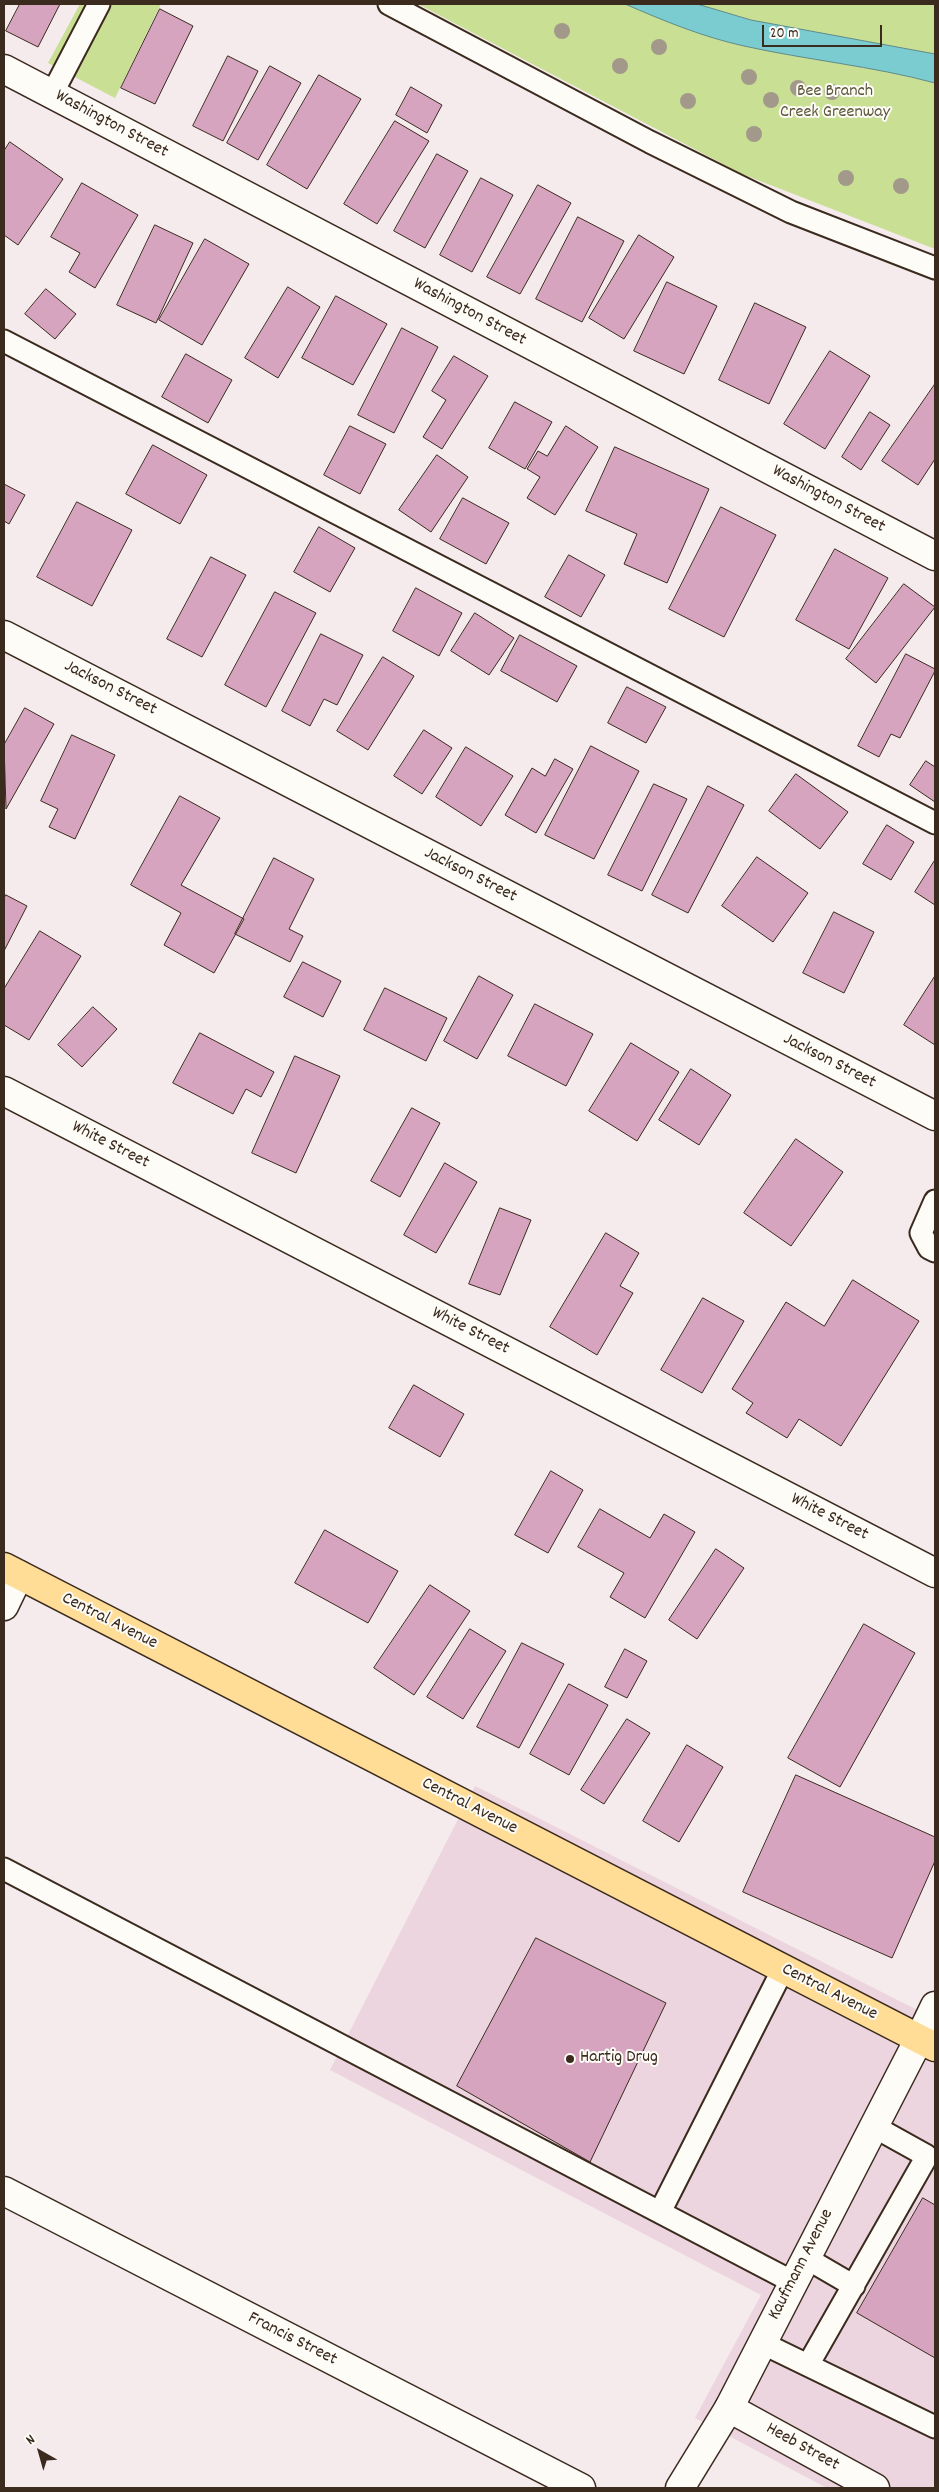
<!DOCTYPE html>
<style>
body{margin:0}
#map{position:relative;width:939px;height:2492px;overflow:hidden;background:#f5eaec;font-family:Dekko,sans-serif}
canvas{display:block}
.frame{position:absolute;inset:0;border:5px solid #3b2a1e;pointer-events:none}
.north{position:absolute;left:15px;top:2427px;width:50px;height:50px;-webkit-text-stroke:4px #fdfcf7;paint-order:stroke;rotate:322deg;font-size:14px;font-weight:700;line-height:20px;text-align:center;color:#3b2a1e}
.north::after{content:'';display:block;margin:auto;width:18px;height:22px;background:#3b2a1e;clip-path:polygon(50% 0,100% 100%,50% 72%,0 100%)}
.scale{position:absolute;left:762px;top:25px;width:120px;height:22px;box-sizing:border-box;border:2px solid #3b2a1e;border-top:0;padding-left:6px;font-size:15px;line-height:18px;white-space:nowrap;color:#3b2a1e;-webkit-text-stroke:4px #fdfcf7;paint-order:stroke}
</style>
<div id="map">
<canvas width="939" height="2492"></canvas>
<div class="frame"></div>
<div class="north">N</div>
<div class="scale">20 m</div>
</div>
<script>
const ctx = document.querySelector('canvas').getContext('2d');
ctx.lineJoin = 'round';
function fillPath(path, color) { ctx.fillStyle = color; ctx.fill(path, 'evenodd'); }
function strokePath(path, color, width, dash) { ctx.strokeStyle = color; ctx.lineWidth = width; ctx.lineCap = dash ? 'butt' : 'round'; ctx.setLineDash(dash || []); ctx.stroke(path); }
function write(font, color, halo, rows, align = 'center') {
  ctx.font = font + ' Dekko,sans-serif'; ctx.lineWidth = 4; ctx.setLineDash([]); ctx.textBaseline = 'middle'; ctx.strokeStyle = halo; ctx.fillStyle = color; for (const [text, x, y, turn = 0] of rows) {
    ctx.save(); ctx.translate(x, y); ctx.rotate((+turn || 0) * Math.PI / 180); ctx.textAlign = isNaN(turn) ? turn : align; if (halo) ctx.strokeText(text, 0, 0); ctx.fillText(text, 0, 0); ctx.restore();
  }
}
fillPath(new Path2D(`
 M475,1786L935,2019V2488H827L695,2418L761,2295L330,2070Z`), '#ecd5de');
fillPath(new Path2D(`
 M80,4H161L115,98L48,63Z
 M418,4H935V249L742,174Z`), '#c9df94');
const water = new Path2D(`
 M625,4H697L751,20L935,54V83C872,66 807,60 744,46C703,37 664,21 625,4Z`);
fillPath(water, '#7accd1');
strokePath(water, '#618b89', 1);
const building = new Path2D(`
 M20,4H60L38,47L6,31Z
 M160,9L193,26L155,104L121,88Z
 M228,56L258,71L223,141L193,126Z
 M270,66L301,83L258,160L227,143Z
 M319,75L361,99L307,189L267,165Z
 M411,87L442,105L427,133L396,115Z
 M395,121L429,141L377,224L344,204Z
 M10,142L63,179L18,245L4,235V151Z
 M437,154L468,171L425,248L394,231Z
 M481,178L513,195L472,272L440,255Z
 M82,183L138,215L95,288L69,272L80,253L51,237Z
 M538,185L571,203L520,294L487,277Z
 M578,217L624,241L582,322L536,299Z
 M155,225L193,243L156,323L117,305Z
 M639,235L674,257L624,339L589,318Z
 M205,239L249,264L202,345L159,320Z
 M667,282L717,306L684,374L634,351Z
 M288,287L320,307L278,378L245,358Z
 M46,289L76,314L55,339L25,314Z
 M336,296L387,324L353,385L302,358Z
 M755,303L806,327L769,404L719,380Z
 M402,328L438,347L394,433L358,415Z
 M830,351L870,376L825,449L784,424Z
 M186,354L232,380L208,423L162,397Z
 M454,356L488,376L442,449L423,437L446,400L432,391Z
 M935,384V459L918,485L882,461Z
 M515,402L552,422L525,469L489,448Z
 M870,412L890,425L861,470L842,457Z
 M350,426L386,444L360,494L324,475Z
 M566,426L598,447L555,515L527,498L540,477L527,469L538,451L547,456Z
 M153,445L207,475L180,524L126,494Z
 M615,447L709,489L667,583L624,564L637,534L586,511Z
 M437,455L468,477L431,532L399,510Z
 M4,484L25,495L9,524L4,521Z
 M463,498L509,523L486,564L440,539Z
 M77,502L132,530L92,606L37,577Z
 M721,507L776,535L724,637L669,609Z
 M319,527L355,548L330,592L294,572Z
 M835,549L888,578L849,649L796,620Z
 M569,555L605,575L581,617L545,597Z
 M211,557L246,575L202,657L167,639Z
 M904,584L935,607L876,683L846,659Z
 M416,588L462,613L439,656L393,631Z
 M275,592L316,613L266,707L225,685Z
 M475,613L514,638L489,675L451,651Z
 M321,634L363,655L337,705L324,699L310,726L282,711Z
 M520,635L577,666L557,702L501,671Z
 M906,654L935,669V671L900,738L891,734L879,757L858,746Z
 M383,657L414,676L368,750L337,731Z
 M627,687L666,707L646,743L608,723Z
 M25,708L54,724L6,809L4,745Z
 M424,730L452,748L422,794L394,776Z
 M72,735L115,755L75,839L49,827L58,809L41,801Z
 M591,746L639,771L594,859L545,835Z
 M466,747L513,776L481,826L436,797Z
 M555,759L573,769L536,833L505,815L532,768L545,776Z
 M926,761L935,767V802L910,785Z
 M796,774L848,812L820,849L769,811Z
 M654,784L687,799L642,891L608,875Z
 M708,786L744,805L688,913L652,895Z
 M180,796L220,818L181,885L244,919L214,973L164,945L181,913L131,885Z
 M887,825L914,842L891,880L863,864Z
 M757,857L808,893L773,942L722,906Z
 M274,858L314,879L289,929L303,936L290,962L235,934Z
 M935,860V905L915,892Z
 M6,895L27,906L4,951V899Z
 M834,912L874,932L844,993L803,973Z
 M40,931L81,956L29,1040L4,1025V989Z
 M303,962L341,981L323,1017L284,997Z
 M479,976L513,995L477,1059L444,1041Z
 M935,976V1045L904,1025Z
 M385,988L447,1018L426,1061L364,1030Z
 M535,1004L593,1034L566,1086L508,1056Z
 M93,1007L117,1029L82,1067L58,1045Z
 M200,1033L274,1072L261,1097L246,1089L233,1114L173,1083Z
 M631,1043L679,1072L637,1141L589,1111Z
 M295,1056L340,1076L296,1173L252,1153Z
 M691,1069L731,1095L699,1145L659,1120Z
 M412,1108L440,1123L400,1197L371,1181Z
 M796,1139L843,1172L791,1246L744,1213Z
 M445,1163L477,1182L436,1253L404,1235Z
 M500,1208L531,1220L500,1295L469,1284Z
 M606,1233L639,1253L620,1286L633,1293L597,1355L550,1327Z
 M853,1280L919,1321L841,1446L799,1419L787,1438L746,1413L753,1403L732,1389L786,1302L824,1326Z
 M703,1298L744,1321L702,1393L661,1370Z
 M414,1385L464,1414L440,1457L389,1428Z
 M551,1471L583,1490L548,1553L515,1535Z
 M600,1509L650,1538L664,1514L695,1532L645,1618L610,1597L624,1573L578,1547Z
 M325,1530L398,1571L368,1623L295,1583Z
 M716,1549L744,1568L697,1639L669,1620Z
 M430,1585L470,1611L414,1695L374,1668Z
 M864,1624L915,1653L840,1787L788,1758Z
 M470,1629L506,1651L463,1719L427,1697Z
 M522,1643L564,1664L519,1748L477,1727Z
 M625,1649L647,1661L627,1698L605,1687Z
 M569,1684L608,1705L569,1775L530,1754Z
 M627,1719L650,1733L604,1804L581,1790Z
 M687,1745L723,1767L679,1842L643,1821Z
 M796,1775L935,1837V1861L892,1958L743,1892Z
 M536,1938L666,2003L590,2162L457,2086Z
 M923,2198L935,2205V2358L857,2313Z`);
fillPath(building, '#d7a4bf');
strokePath(building, '#3b2a1e', 1);
const service = new Path2D(`
 M389,4L650,142L791,212L935,268
 M52,94L99,4
 M4,341L935,823
 M935,1201L921,1233L929,1248L935,1251
 M4,1869L793,2282
 M660,2212L783,1969
 M806,2258L854,2286
 M762,2343L935,2427
 M808,2365L927,2156L873,2126`);
const minor = new Path2D(`
 M4,69L935,556
 M4,635L935,1116
 M4,1091L935,1573
 M4,1606L19,1575
 M4,2191L581,2488
 M729,2408L875,2488`);
const tertiary = new Path2D(`
 M919,2039L935,2006`);
const secondary = new Path2D(`
 M680,2488L729,2408L919,2039`);
const primary = new Path2D(`
 M4,1567L935,2047`);
strokePath(service, '#3b2a1e', 25);
strokePath(minor, '#3b2a1e', 31);
strokePath(tertiary, '#3b2a1e', 31);
strokePath(secondary, '#3b2a1e', 31);
strokePath(primary, '#3b2a1e', 31);
strokePath(service, '#fdfcf7', 21);
strokePath(minor, '#fdfcf7', 28);
strokePath(tertiary, '#fdfcf7', 28);
strokePath(secondary, '#fdfcf7', 28);
strokePath(primary, '#ffdd96', 28);
ctx.fillStyle = '#a2998b';
for (const [x, y] of [
 [562,31],
 [659,47],
 [620,66],
 [749,77],
 [798,88],
 [832,92],
 [771,100],
 [688,101],
 [754,134],
 [846,178],
 [901,186]
]) { ctx.beginPath(); ctx.arc(x, y, 8, 0, 2 * Math.PI); ctx.fill(); }
for (const [x, y, r, color] of [
 [570,2059,5,"#3b2a1e"]
]) { const dot = new Path2D(); dot.arc(x, y, r, 0, 2 * Math.PI); ctx.fillStyle = color; ctx.fill(dot); strokePath(dot, '#fdfcf7', 2); }
write('18px', '#5e573c', '#fdfcf7', [
 ["Bee Branch",835,93],
 ["Creek Greenway",835,114]
]);
write('18px', '#3b2a1e', '#fdfcf7', [
 ["Washington Street",111,125,28],
 ["Washington Street",469,313,28],
 ["Washington Street",828,500,28],
 ["Jackson Street",110,689,27],
 ["Jackson Street",470,876,27],
 ["Jackson Street",829,1062,27],
 ["White Street",110,1146,27],
 ["White Street",470,1332,27],
 ["White Street",829,1518,27],
 ["Central Avenue",109,1622,27],
 ["Central Avenue",469,1807,27],
 ["Central Avenue",829,1993,27],
 ["Kaufmann Avenue",802,2265,-63],
 ["Francis Street",292,2340,27],
 ["Heeb Street",802,2448,29]
]);
write('18px', '#3b2a1e', '#fdfcf7', [
 ["Hartig Drug",580,2059]
], 'left');
</script>
